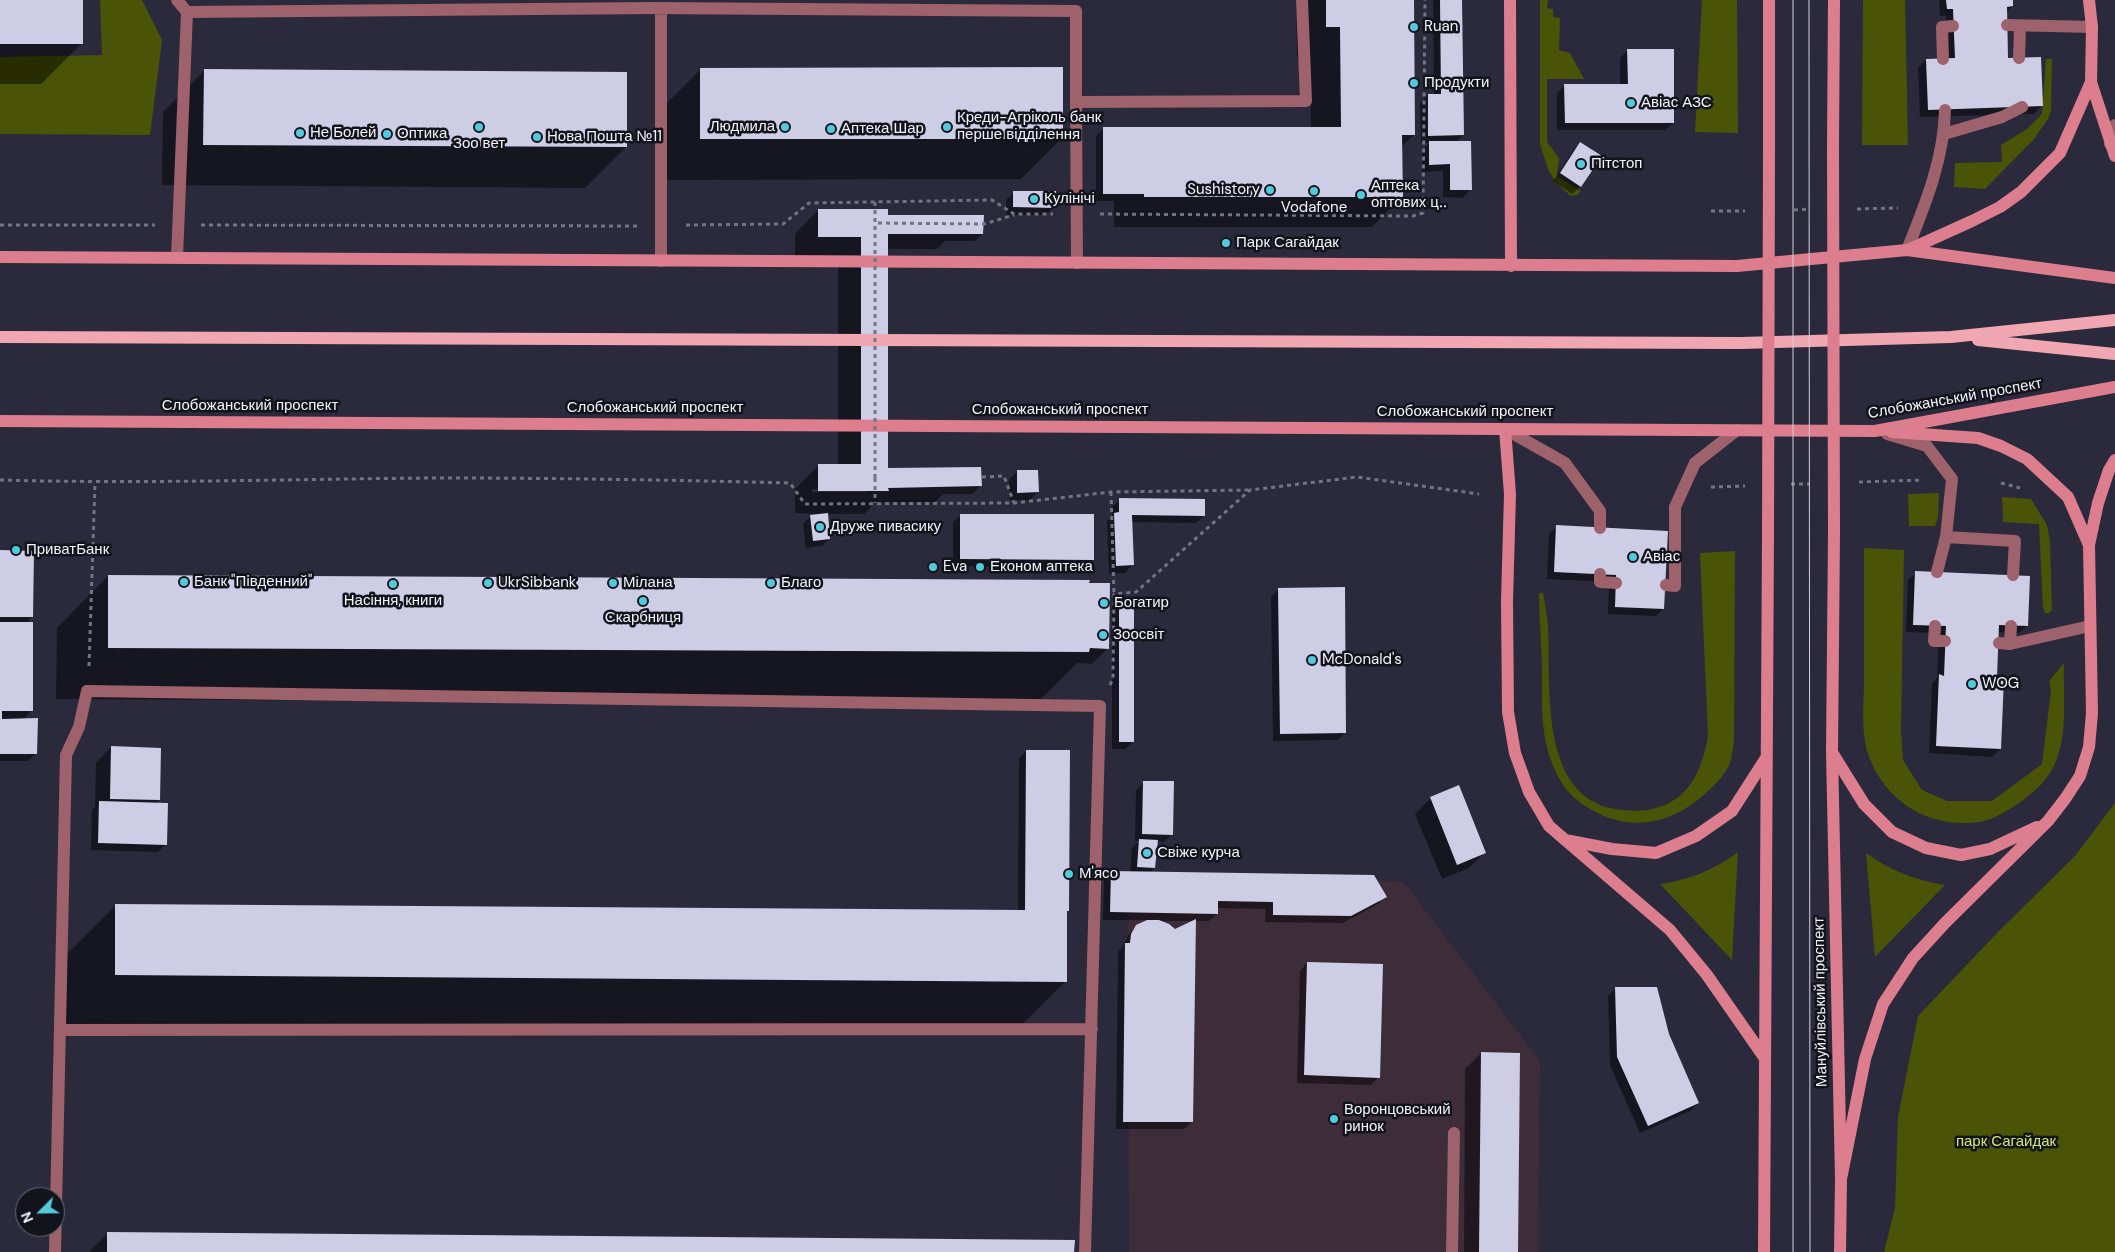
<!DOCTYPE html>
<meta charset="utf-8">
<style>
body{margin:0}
#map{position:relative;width:2115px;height:1252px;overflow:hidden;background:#2a2a3c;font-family:"DM Sans",sans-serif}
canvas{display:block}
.north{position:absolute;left:15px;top:1187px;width:50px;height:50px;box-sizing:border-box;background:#13131b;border:1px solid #6d6d75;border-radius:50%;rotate:247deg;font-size:14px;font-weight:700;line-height:20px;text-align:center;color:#f3f3fd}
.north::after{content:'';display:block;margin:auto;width:18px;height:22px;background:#53cadc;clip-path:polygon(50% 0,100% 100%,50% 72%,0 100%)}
</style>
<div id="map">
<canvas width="2115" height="1252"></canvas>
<div class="north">N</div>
</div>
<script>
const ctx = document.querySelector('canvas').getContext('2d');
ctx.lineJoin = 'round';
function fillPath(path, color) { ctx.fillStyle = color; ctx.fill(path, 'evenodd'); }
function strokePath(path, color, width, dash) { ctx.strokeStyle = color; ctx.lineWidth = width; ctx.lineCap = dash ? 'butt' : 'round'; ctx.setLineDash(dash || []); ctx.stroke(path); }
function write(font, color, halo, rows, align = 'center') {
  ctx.font = font + ' "DM Sans",sans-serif'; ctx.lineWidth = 5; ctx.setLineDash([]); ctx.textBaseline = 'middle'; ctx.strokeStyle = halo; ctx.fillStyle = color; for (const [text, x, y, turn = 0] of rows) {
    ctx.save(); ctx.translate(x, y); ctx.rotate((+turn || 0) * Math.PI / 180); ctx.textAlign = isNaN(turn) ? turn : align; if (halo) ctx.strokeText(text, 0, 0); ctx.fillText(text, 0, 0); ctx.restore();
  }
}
fillPath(new Path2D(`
 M1128,876L1403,881L1540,1061L1538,1252H1129Z`), '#3d2d39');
fillPath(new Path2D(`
 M100,0H142L162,40L150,135L0,134V57L102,55Z
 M1540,0H1548L1547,8L1553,9V17L1560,18L1559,50L1570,53L1584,79H1547V142L1559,158L1557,176L1581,191L1577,195L1571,196L1556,183L1548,169L1540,144Z
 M1702,0H1737L1738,133L1695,132Z
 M1863,0H1905L1908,145H1862Z
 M2046,59H2052L2051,111L2048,119L2034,139L1985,189L1954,187L1955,163L2002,162L2001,145L2027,129L2042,114Z
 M1939,493L1938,517L1935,526H1909L1908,494Z
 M2002,497L2031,499L2047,525L2050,541L2052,610L2049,613H2045L2043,608L2039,524L2003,522Z
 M1864,548L1904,550L1901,730L1903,760L1922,790L1947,801H1992L2042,764L2051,690L2049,681L2064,663C2063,694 2068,732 2056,761C2049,779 2035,792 2019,803C2007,811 1993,820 1979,822C1931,829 1887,803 1870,759C1860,735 1864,706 1864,680C1864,636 1864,592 1864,548Z
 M1735,551L1734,741C1733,748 1732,756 1730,763C1726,773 1717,783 1709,790C1677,822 1633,834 1592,810C1579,803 1567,793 1560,780C1540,744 1542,712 1542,673C1542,646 1539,620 1539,593H1543C1545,604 1547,615 1548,627C1551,684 1538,796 1615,809C1629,811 1643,812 1656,808C1691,798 1702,769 1708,736L1700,553Z
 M2115,803V1252H1884L1895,1208L1898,1117L1918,1016L1999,931L2075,856Z
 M1738,852L1732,960L1660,884C1690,880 1714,870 1738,852Z
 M1866,853C1891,871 1915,880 1945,885L1875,957Z`), '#495406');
fillPath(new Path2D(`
 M0,0H81L82,43L41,84H0Z
 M1296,0H1413L1414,135L1401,147L1402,197L1372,227H1114V201H1096V136L1104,128H1311L1310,57H1297Z
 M1433,0H1461L1463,135L1455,143L1470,190L1463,198L1443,197V171L1422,172V150L1430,143H1421L1420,103L1428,95H1434Z
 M1939,0H2012V6L2006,12L2007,60L2041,106L2034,114L1920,117L1918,68L1926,60H1948L1946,16H1940Z
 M1628,50L1673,123L1665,130H1557V93L1565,85H1620V58Z
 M700,70L1062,138L1021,179L659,180V111Z
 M204,71L626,147L585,188L162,185L163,112Z
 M1580,143L1600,156L1580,187L1572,194L1553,181L1573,151Z
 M1014,192L1054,207L1046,215H1006V200Z
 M818,210L887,216L982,234L975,241H945L937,249H887V469L980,486L973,494H943L935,502L875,503L864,514H826L829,539L822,546L806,548L803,524L811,516L819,515V514L795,513V489L819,465H838V260H795V234ZM812,489L866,490V492H812Z
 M1017,472L1037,492L1030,500H1010L1009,479Z
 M1120,500L1204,516L1196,523L1131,522L1132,565L1125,573H1109L1107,521L1112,517V507Z
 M961,515L1093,560L1085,567L953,566V522Z
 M1557,527L1663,609L1656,616L1608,614L1609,582L1547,579L1549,534Z
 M0,551L32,617L26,623L31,711L22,720L36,754L28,761H0Z
 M1916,573L2027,626L2019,633L1998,632L1996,679L2000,749L1992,757L1929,753L1932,683L1937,678L1939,633L1906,632L1908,580Z
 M108,576L1108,648L1092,664L1077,663L1036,704L56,699L57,628Z
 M1279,589L1345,732L1338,740L1273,741L1271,597Z
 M1119,599L1133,742L1125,749H1112V607Z
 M111,747L159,800L154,804L166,844L158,852L91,850L92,810L95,807L96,763Z
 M1026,751L1068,910L1065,913V982L1013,1033L64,1027V957L116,905L1018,912L1019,759Z
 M1144,782L1172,834L1164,842L1156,841L1154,868L1149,873L1385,896L1378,904L1343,923L1265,922L1266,909L1217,908V914L1209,921H1194L1192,1122L1184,1129H1116L1118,952L1123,946L1129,934L1137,926L1148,920H1103L1104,880L1112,872L1130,873L1132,848L1139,841H1135L1136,790ZM1158,921H1194L1174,931Z
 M1431,798L1485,852L1469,868L1442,879L1415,814Z
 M1307,963L1378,1077L1371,1085L1297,1083L1300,971Z
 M1616,988L1667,1034L1698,1103L1690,1111L1640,1133L1610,1065L1608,996Z
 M1481,1053L1517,1252H1464L1465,1069Z
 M107,1234L1073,1252H89Z`), '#0007');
fillPath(new Path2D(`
 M0,0H83V44H0Z
 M1326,0H1414L1415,135H1402L1403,197H1144V194H1103V127H1341L1340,27H1326Z
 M1440,0H1462L1464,135L1428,136V94H1441Z
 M1946,0H2013V6L2007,7L2008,58L2041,57L2043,106L1928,110L1926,59L1955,58L1953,9H1947Z
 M1627,49H1674V123H1565L1564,84H1628Z
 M1063,67V139H700V68Z
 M204,69L627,72V147L203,145Z
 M1429,141H1471L1472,190H1450V164L1429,165Z
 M1580,142L1602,156L1581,187L1560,173Z
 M1013,191H1056L1055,208L1013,207Z
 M818,209H888V215H984L983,234H888V468L981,467L982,486L888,488L889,491H818V464H861V237H818Z
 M1017,470H1038L1039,492L1017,493Z
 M1119,498L1205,499V516L1132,515L1134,565L1116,566L1114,513L1119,512Z
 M828,513L830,539L813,541L810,515Z
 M960,514H1094V560L960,559Z
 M1556,525L1668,531L1664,609L1615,607L1616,575L1554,572Z
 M0,550L34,551L33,617H0Z
 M1915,571L2030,576L2028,626L1999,625L1997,677L2004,678L2001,749L1936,746L1939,674L1944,676L1946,626L1913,625Z
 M108,575L1090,580L1089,583H1110L1109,649L1090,648L1089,652L108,648Z
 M1345,587L1346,733L1280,734L1278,588Z
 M1119,598L1134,599V742H1119Z
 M0,622H33V711H2V719L38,718L37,754H0Z
 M111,746L161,748L160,800L110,799Z
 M1026,750H1070L1069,911H1067V982L115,975V904L1025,910Z
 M1143,781H1174L1173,835L1142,834Z
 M1459,785L1486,853L1457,865L1430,797Z
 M99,801L168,803L167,845L98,843Z
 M1139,839L1158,840L1155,868L1137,867Z
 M1111,871L1374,875L1387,897L1351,916L1273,915V902L1218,901V914L1110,912Z
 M1196,919L1193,1122H1123L1125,943H1130L1131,934L1136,925L1147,920H1159L1169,924L1175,929Z
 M1307,962L1383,964L1380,1078L1304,1075Z
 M1615,987H1657L1669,1034L1699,1103L1648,1126L1617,1057Z
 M1481,1052L1520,1053L1518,1252H1479Z
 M107,1232L1075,1240L1074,1252H107Z`), '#cdcee5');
strokePath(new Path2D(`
 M875,202V223L984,224L1014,215
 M1857,209L1898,208
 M1794,210L1810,209
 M1711,211H1745
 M1100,214L1413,216L1423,213L1425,0
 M0,225H155
 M201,225L638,226
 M686,225L783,224L809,203L992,200L1014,214H1053
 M982,477L1004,476L1014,503
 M875,478V503
 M0,480C146,484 291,479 437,478C555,478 672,480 790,483L805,504L1014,503L1111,492L1250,490
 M1859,482L1923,480
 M2001,483L2020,488
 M1791,484H1810
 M1711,487L1745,486
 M1111,492L1114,594
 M89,666L95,483
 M1110,685L1113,678L1114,594L1136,592L1250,490L1357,477L1479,494`), '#737382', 3, [4, 4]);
strokePath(new Path2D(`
 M661,8V261
 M187,12L653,8L1076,11V102L1306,101L1302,0
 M2007,25L2092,27
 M2019,58L2020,26
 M1943,59L1942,27L1953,26
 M1076,102L1077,263
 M1944,134L2002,117L2022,107
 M2110,144L2115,125
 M1907,250C1925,205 1944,159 1945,110
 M177,258L187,12L177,0
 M1505,429L1565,463L1600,511V528
 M1887,434L1927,446L1952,479L1946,537L1937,572
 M1946,537L2015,541L2013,575
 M1600,574V582L1616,583
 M1666,585L1675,586V507L1695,463L1737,430
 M1935,626L1934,641H1945
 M1999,643L2010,644L2090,626
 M2010,644L2011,626
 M60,1030L1092,1029
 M55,1252L66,755L79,727L87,691L1100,706L1085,1252
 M1452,1252L1454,1133`), '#9d626b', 12);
strokePath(new Path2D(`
 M1510,0L1511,266
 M2089,0L2092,27L2091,82L2115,156
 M1769,147V0
 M1833,147L1834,0
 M1908,250L1972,221L2000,207L2021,192L2060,153L2091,82
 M0,257L1737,266L1907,250L2115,278
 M0,421L1875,431L2115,387
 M1505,429L1510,494L1507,601L1508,712L1515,753L1529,792L1549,826L1670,930L1707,975L1764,1057
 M1892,432L1978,438L2001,446L2027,459L2068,497L2089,545
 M1834,534L1832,752L1841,1179L1840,1252
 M1833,754L1864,804L1892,832L1926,848L1961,855L1990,849L2037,827
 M1565,840L1612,849L1656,853L1696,836L1732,811L1766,758
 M1841,1179L1865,1059L1883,1004L1913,958L1945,923L2048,821L2065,799L2080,776L2089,747L2092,713L2089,545L2098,503L2109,470L2115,460
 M1764,1252L1768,534`), '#dc7e8e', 12);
strokePath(new Path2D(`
 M0,337L1741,343L1951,337L2115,320
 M1978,340L2115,354`), '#f1a7b2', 12);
strokePath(new Path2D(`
 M1793,0V1252
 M1809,0L1810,1252`), '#d0d0dc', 1);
strokePath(new Path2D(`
 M875,478V223`), '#737382', 3, [4, 4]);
strokePath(new Path2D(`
 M1833,147L1834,534
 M1768,534L1769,147`), '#dc7e8e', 12);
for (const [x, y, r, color] of [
 [1414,27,5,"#53cadc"],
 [1414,83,5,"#53cadc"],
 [1631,103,5,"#53cadc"],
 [479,127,5,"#53cadc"],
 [785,127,5,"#53cadc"],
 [947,127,5,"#53cadc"],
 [831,129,5,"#53cadc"],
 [300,133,5,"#53cadc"],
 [387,134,5,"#53cadc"],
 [537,137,5,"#53cadc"],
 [1581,164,5,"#53cadc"],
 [1270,190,5,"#53cadc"],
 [1314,191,5,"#53cadc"],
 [1361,195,5,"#53cadc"],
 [1034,199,5,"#53cadc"],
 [1226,243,5,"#53cadc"],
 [820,527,5,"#53cadc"],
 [16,550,5,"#53cadc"],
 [1633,557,5,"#53cadc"],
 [933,567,5,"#53cadc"],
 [980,567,5,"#53cadc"],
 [184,582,5,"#53cadc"],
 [488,583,5,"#53cadc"],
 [613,583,5,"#53cadc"],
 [771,583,5,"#53cadc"],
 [393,584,5,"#53cadc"],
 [643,601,5,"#53cadc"],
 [1104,603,5,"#53cadc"],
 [1103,635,5,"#53cadc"],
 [1312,660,5,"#53cadc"],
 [1972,684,5,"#53cadc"],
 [1147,853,5,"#53cadc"],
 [1069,874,5,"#53cadc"],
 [1334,1119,5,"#53cadc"]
]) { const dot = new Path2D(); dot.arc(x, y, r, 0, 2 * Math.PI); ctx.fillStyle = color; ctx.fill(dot); strokePath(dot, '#13131b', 2); }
write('15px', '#f3f3fd', '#13131b', [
 ["Ruan",1424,27],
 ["Продукти",1424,83],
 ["Авіас АЗС",1641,103],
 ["Креди-Агріколь банк",957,118],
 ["перше відділення",957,135],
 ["Людмила",775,127,"right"],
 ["Аптека Шар",841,129],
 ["Не Болей",310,133],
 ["Оптика",397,134],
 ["Нова Пошта №11",547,137],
 ["Зоо вет",479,144,"center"],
 ["Пітстоп",1591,164],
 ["Аптека",1371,186],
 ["оптових ц‥",1371,203],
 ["Sushistory",1260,190,"right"],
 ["Кулінічі",1044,199],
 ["Vodafone",1314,208,"center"],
 ["Парк Сагайдак",1236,243],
 ["Друже пивасику",830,527],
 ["ПриватБанк",26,550],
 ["Авіас",1643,557],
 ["Eva",943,567],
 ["Економ аптека",990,567],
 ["Банк \"Пiвденний\"",194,582],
 ["UkrSibbank",498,583],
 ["Мілана",623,583],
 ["Благо",781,583],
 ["Насіння, книги",393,601,"center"],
 ["Богатир",1114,603],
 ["Скарбниця",643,618,"center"],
 ["Зоосвіт",1113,635],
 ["McDonald's",1322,660],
 ["WOG",1982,684],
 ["Свіже курча",1157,853],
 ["М'ясо",1079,874],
 ["Воронцовський",1344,1110],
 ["ринок",1344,1127]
], 'left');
write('15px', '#f3f3fd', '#13131b', [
 ["Слобожанський проспект",1955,399,-10],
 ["Слобожанський проспект",250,406],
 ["Слобожанський проспект",655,408],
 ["Слобожанський проспект",1060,410],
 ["Слобожанський проспект",1465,412],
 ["Мануйлівський проспект",1821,1002,-91]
]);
write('15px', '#d1e674', '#13131b', [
 ["парк Сагайдак",2006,1142]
]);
</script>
